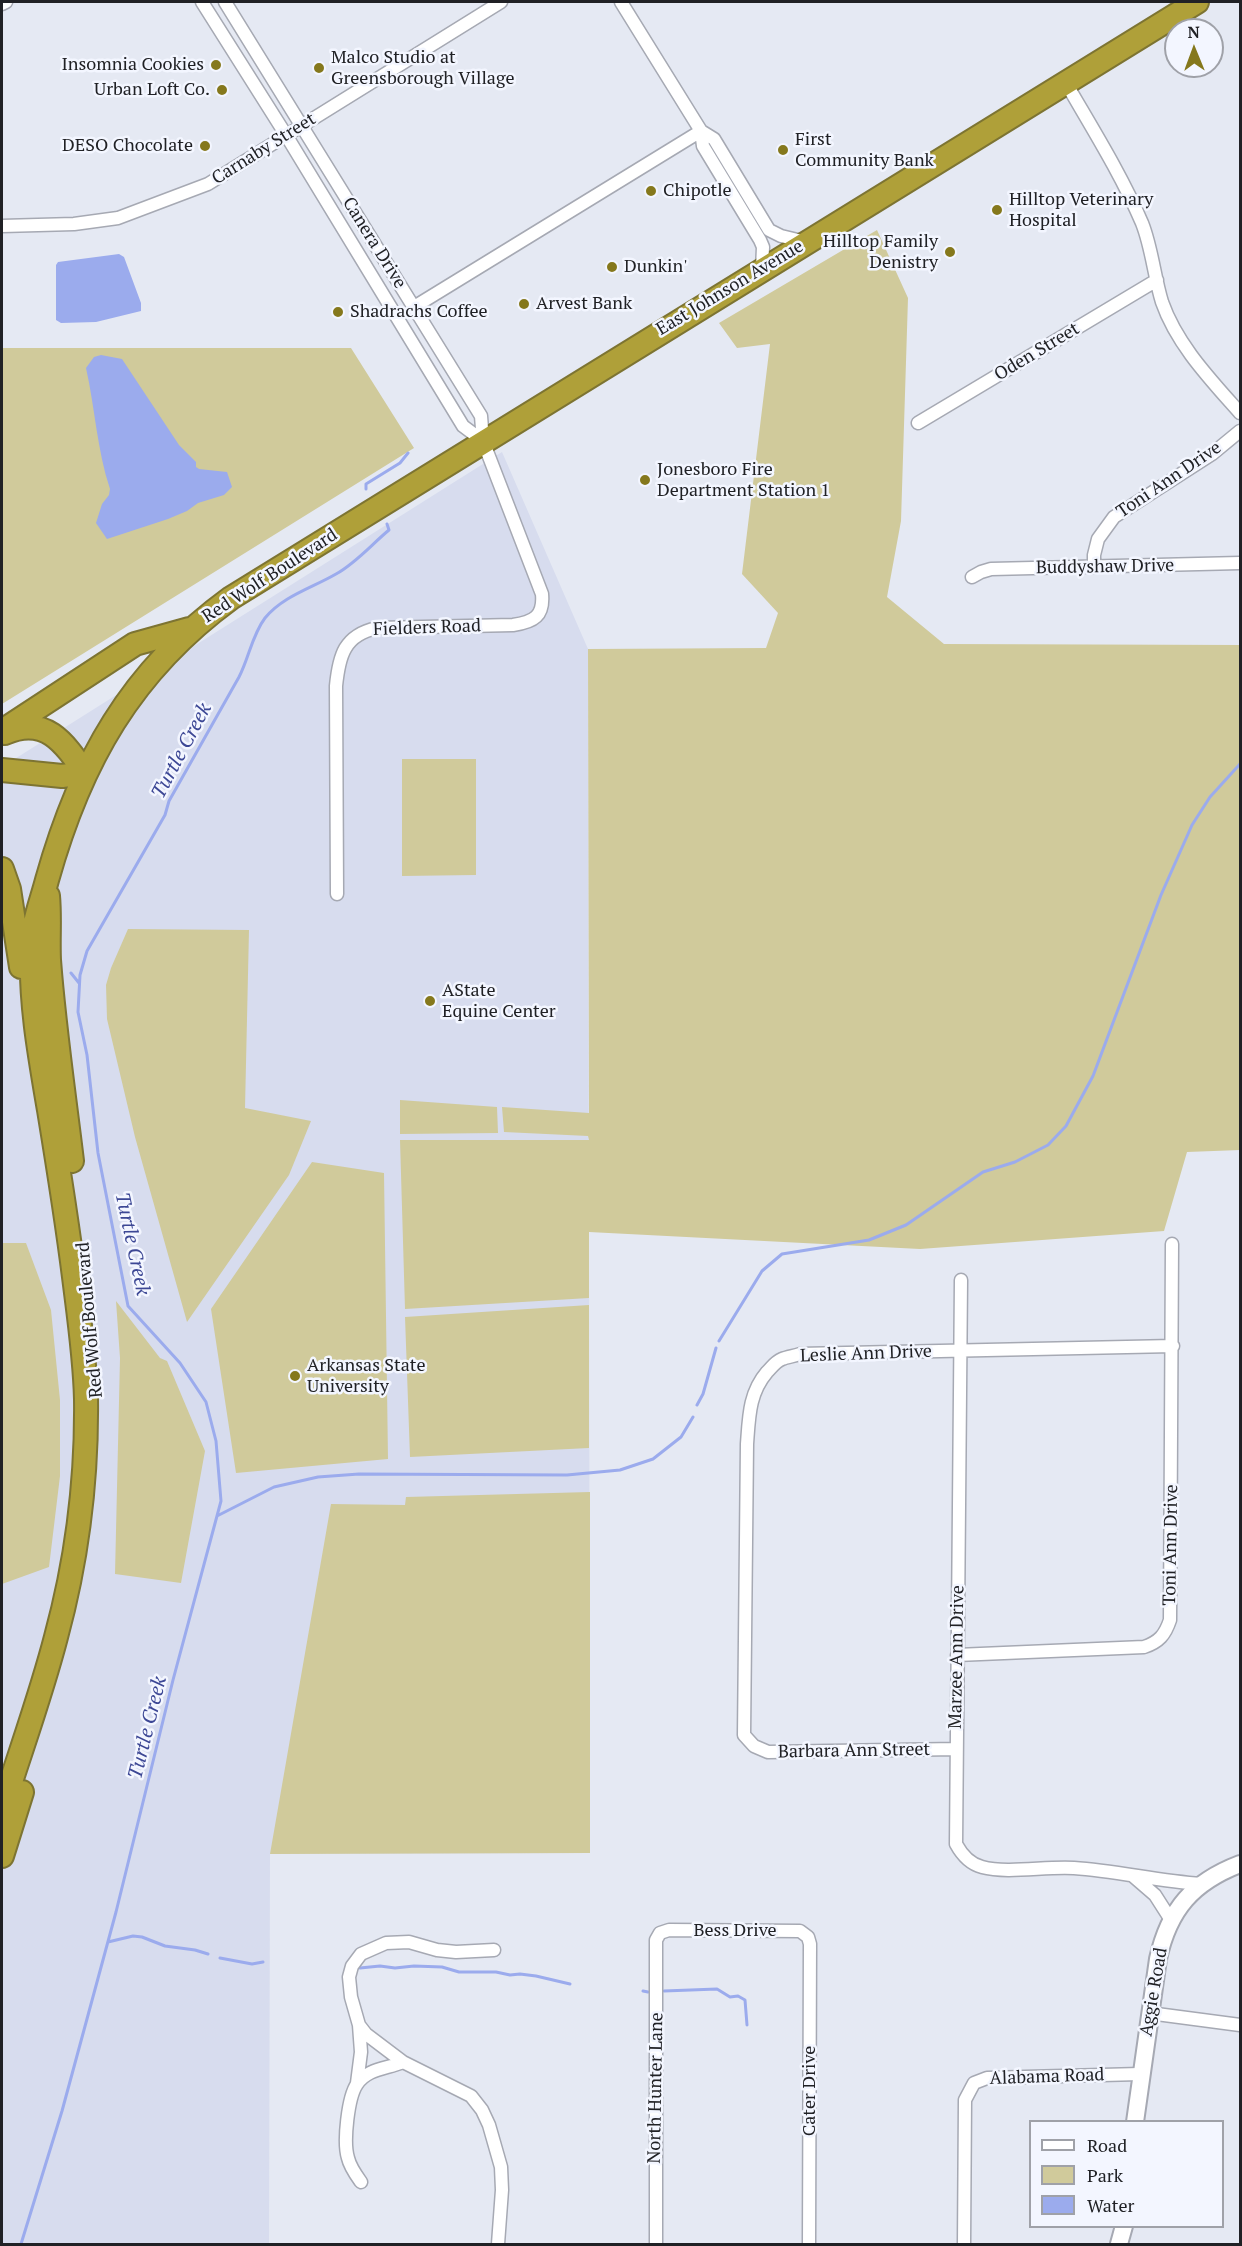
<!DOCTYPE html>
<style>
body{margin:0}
#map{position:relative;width:1242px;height:2246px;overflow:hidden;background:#e5e9f3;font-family:"PT Serif",serif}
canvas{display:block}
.frame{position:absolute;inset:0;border:3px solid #202125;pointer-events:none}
.legend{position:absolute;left:1029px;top:2120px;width:195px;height:108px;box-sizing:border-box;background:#f3f6ff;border:2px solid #9fa1a8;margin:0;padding:8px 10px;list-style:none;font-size:18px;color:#202125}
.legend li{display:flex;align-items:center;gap:12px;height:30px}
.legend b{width:30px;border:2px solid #9fa1a8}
.north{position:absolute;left:1164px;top:18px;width:60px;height:60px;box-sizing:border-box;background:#f3f6ff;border:2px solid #9fa1a8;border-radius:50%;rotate:359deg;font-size:16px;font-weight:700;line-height:24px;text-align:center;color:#202125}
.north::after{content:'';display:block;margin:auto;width:21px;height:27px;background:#85781c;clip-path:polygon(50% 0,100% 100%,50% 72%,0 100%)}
</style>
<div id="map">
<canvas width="1242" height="2246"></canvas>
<div class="frame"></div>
<ul class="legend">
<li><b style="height:8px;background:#fff"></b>Road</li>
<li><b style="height:16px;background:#d0ca9b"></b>Park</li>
<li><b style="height:16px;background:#9babed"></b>Water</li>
</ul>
<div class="north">N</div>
</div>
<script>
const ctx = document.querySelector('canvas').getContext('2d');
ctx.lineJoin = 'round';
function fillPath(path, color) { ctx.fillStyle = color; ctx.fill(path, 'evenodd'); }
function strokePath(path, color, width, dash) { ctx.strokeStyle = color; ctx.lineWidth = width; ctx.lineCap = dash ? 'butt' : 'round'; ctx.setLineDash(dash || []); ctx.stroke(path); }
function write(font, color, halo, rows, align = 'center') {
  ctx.font = font + ' "PT Serif",serif'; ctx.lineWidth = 5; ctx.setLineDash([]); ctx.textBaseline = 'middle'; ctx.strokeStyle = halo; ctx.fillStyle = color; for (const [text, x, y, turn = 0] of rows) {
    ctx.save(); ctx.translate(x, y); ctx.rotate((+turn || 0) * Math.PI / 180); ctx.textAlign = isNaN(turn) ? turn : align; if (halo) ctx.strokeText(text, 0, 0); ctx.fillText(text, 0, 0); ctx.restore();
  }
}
fillPath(new Path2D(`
 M502,452L588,649L590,1853L270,1854L269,2244H2V767Z`), '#d7dcee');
fillPath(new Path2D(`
 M877,230L908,298L901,521L887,597L944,644L1240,645V1150L1187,1152L1164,1231L920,1249L589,1232V1298L405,1309L400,1140H589L588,1136L504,1132L502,1107L589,1113L588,649L766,648L778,613L742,574L770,344L737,348L719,323Z
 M2,348H351L414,448L2,704Z
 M402,759H476V875L402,876Z
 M128,929L249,930L245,1108L311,1121L289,1175L187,1322L135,1137L107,1019L106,985L111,968Z
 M400,1100L497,1107L498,1133L400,1134Z
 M312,1162L384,1173L388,1459L236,1473L211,1309Z
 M2,1243H26L51,1310L60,1400V1476L49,1567L2,1584Z
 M116,1301L160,1358L167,1361L205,1451L181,1583L115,1574L120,1358Z
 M589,1305V1448L410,1457L405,1317Z
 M590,1492V1853L270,1854L331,1504L405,1505L406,1497Z`), '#d0ca9b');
fillPath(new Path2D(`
 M119,254L124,257L141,303V311L96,322L61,323L56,320V265L58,262Z
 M101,355L122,359L179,445L196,462V467L199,469L227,472L232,487L224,495L198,503L187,511L168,519L107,539L96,523L102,504L109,495L110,489C97,450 95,408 86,368L94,357Z`), '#9babed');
strokePath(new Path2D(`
 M366,489V484L400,463L408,453
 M71,973L79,983
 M719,1341L762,1271L782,1254L869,1240L906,1225L983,1172L1015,1162L1048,1145L1066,1126L1093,1076L1161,895L1192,825L1210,797L1240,764
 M697,1405L703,1394L716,1348
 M217,1516L274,1487L318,1477L359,1474L567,1475L620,1470L653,1459L681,1437L693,1417
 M108,1942L133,1936L142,1937L165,1946L195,1950L208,1954
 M220,1958L252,1964L263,1962
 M360,1968L380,1966L395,1968L414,1966L442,1967L459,1972H496L510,1975L520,1974L536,1976L570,1984
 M643,1991L648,1992
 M664,1991L717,1989L730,1997L738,1996L745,2000L747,2025
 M21,2244L62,2111L116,1912L173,1680L221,1501L216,1441L206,1402L180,1363L128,1306L98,1153L87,1055L78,1012L80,975L87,951L165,815L169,801L239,677C249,658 252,635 265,618C283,596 312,588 336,574C356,563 372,544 389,530L387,524`), '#9babed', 3);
const street = new Path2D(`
 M202,2L286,135L463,426L483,441
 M225,2L481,416L483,441L542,594C544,616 534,622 513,625L377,628C344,635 339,656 336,686L337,894
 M2,4L6,2
 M1066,83C1092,128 1121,174 1142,223C1152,248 1154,276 1162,302C1177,345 1211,380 1240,413
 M2,226L74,224L118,218L208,184L501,2
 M762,269L763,247L760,240L703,146L701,131L714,139L769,230L781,236L806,242
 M414,307L701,131L621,2
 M918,423L1157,280
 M1094,567V555L1098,539L1114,517L1212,454L1240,431
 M972,577L981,572L991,569L1240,563
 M961,1280L956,1844C962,1855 970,1864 982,1867C1008,1874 1046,1866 1074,1868C1117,1871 1158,1881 1201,1884
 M957,1655L1144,1647C1159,1642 1165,1635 1170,1620L1172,1244
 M956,1749L768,1752L754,1746L744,1735L747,1444C749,1417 749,1393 767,1372C772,1367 775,1362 782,1359C787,1357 794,1356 800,1354L1173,1346
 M1133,1876L1155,1895L1171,1920
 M494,1950L456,1952L437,1950L409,1942L386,1943L361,1954L352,1966L349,1977L351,1997L359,2025L366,2034L403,2062L471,2096L482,2110L489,2125L501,2167L502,2190L498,2244
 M1149,2013L1240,2025
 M357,2083L361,2052L359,2025
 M361,2182C356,2175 350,2167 348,2158C343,2142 348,2097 357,2084C368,2068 387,2069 403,2062
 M656,2244V1940L660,1933L669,1930L800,1931L808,1937L810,1944L809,2244
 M964,2244L965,2100L974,2083L987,2078L1140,2074`);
const secondary = new Path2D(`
 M1135,2122L1158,1959C1169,1909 1193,1882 1240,1864
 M1119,2244L1124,2226`);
const highway = new Path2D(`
 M2,731L135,644L189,629
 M5,733C45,715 64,742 85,773
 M2,770L62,776L85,773
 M2,869L9,889L21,967
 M48,896C50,917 48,939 49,960C54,1027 64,1094 72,1161
 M2,1810C20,1752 41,1695 56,1637C77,1560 87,1479 86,1399C85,1358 79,1317 74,1277C67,1221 58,1165 49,1110C40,1057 30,1003 32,949C32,924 41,903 47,880C80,762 131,671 231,598L1197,2
 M2,1856L22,1792`);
strokePath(street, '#a6a9b3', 15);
strokePath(secondary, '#a6a9b3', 20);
strokePath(highway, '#7d7432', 26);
strokePath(street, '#fff', 12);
strokePath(secondary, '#fff', 16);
strokePath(highway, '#afa039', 22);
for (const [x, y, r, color] of [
 [216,65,6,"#85781c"],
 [319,68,6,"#85781c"],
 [222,90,6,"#85781c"],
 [205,146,6,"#85781c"],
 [783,150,6,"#85781c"],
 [651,191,6,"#85781c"],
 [997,210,6,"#85781c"],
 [950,252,6,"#85781c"],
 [612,267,6,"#85781c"],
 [524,304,6,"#85781c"],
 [338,312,6,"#85781c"],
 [645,480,6,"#85781c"],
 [430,1001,6,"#85781c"],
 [295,1376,6,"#85781c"]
]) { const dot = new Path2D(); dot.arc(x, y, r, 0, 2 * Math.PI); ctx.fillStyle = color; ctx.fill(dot); strokePath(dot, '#f3f6ff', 2); }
write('18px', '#202125', '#f3f6ff', [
 ["Malco Studio at",331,58],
 ["Greensborough Village",331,79],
 ["Insomnia Cookies",204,65,"right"],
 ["Urban Loft Co.",210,90,"right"],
 ["First",795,140],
 ["Community Bank",795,161],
 ["DESO Chocolate",193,146,"right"],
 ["Chipotle",663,191],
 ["Hilltop Veterinary",1009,200],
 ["Hospital",1009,221],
 ["Hilltop Family",938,242,"right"],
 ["Denistry",938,263,"right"],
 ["Dunkin'",624,267],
 ["Arvest Bank",536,304],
 ["Shadrachs Coffee",350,312],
 ["Jonesboro Fire",657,470],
 ["Department Station 1",657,491],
 ["AState",442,991],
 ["Equine Center",442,1012],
 ["Arkansas State",307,1366],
 ["University",307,1387]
], 'left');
write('18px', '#202125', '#f3f6ff', [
 ["Carnaby Street",264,149,-32],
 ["Canera Drive",374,243,58],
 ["East Johnson Avenue",730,288,-31],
 ["Oden Street",1037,352,-31],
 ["Toni Ann Drive",1169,480,-34],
 ["Buddyshaw Drive",1105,567,-1],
 ["Red Wolf Boulevard",270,576,-33],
 ["Fielders Road",427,628,-2],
 ["Red Wolf Boulevard",90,1320,-95],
 ["Leslie Ann Drive",866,1354,-2],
 ["Toni Ann Drive",1171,1545,-89],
 ["Marzee Ann Drive",957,1657,-89],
 ["Barbara Ann Street",854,1751,-1],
 ["Bess Drive",735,1931],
 ["Aggie Road",1154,1992,-80],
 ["Alabama Road",1047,2077,-2],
 ["North Hunter Lane",656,2088,-89],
 ["Cater Drive",810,2091,-90]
]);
write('italic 20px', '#3c4795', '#f3f6ff', [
 ["Turtle Creek",182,751,-62],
 ["Turtle Creek",132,1244,78],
 ["Turtle Creek",148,1728,-76]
]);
</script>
